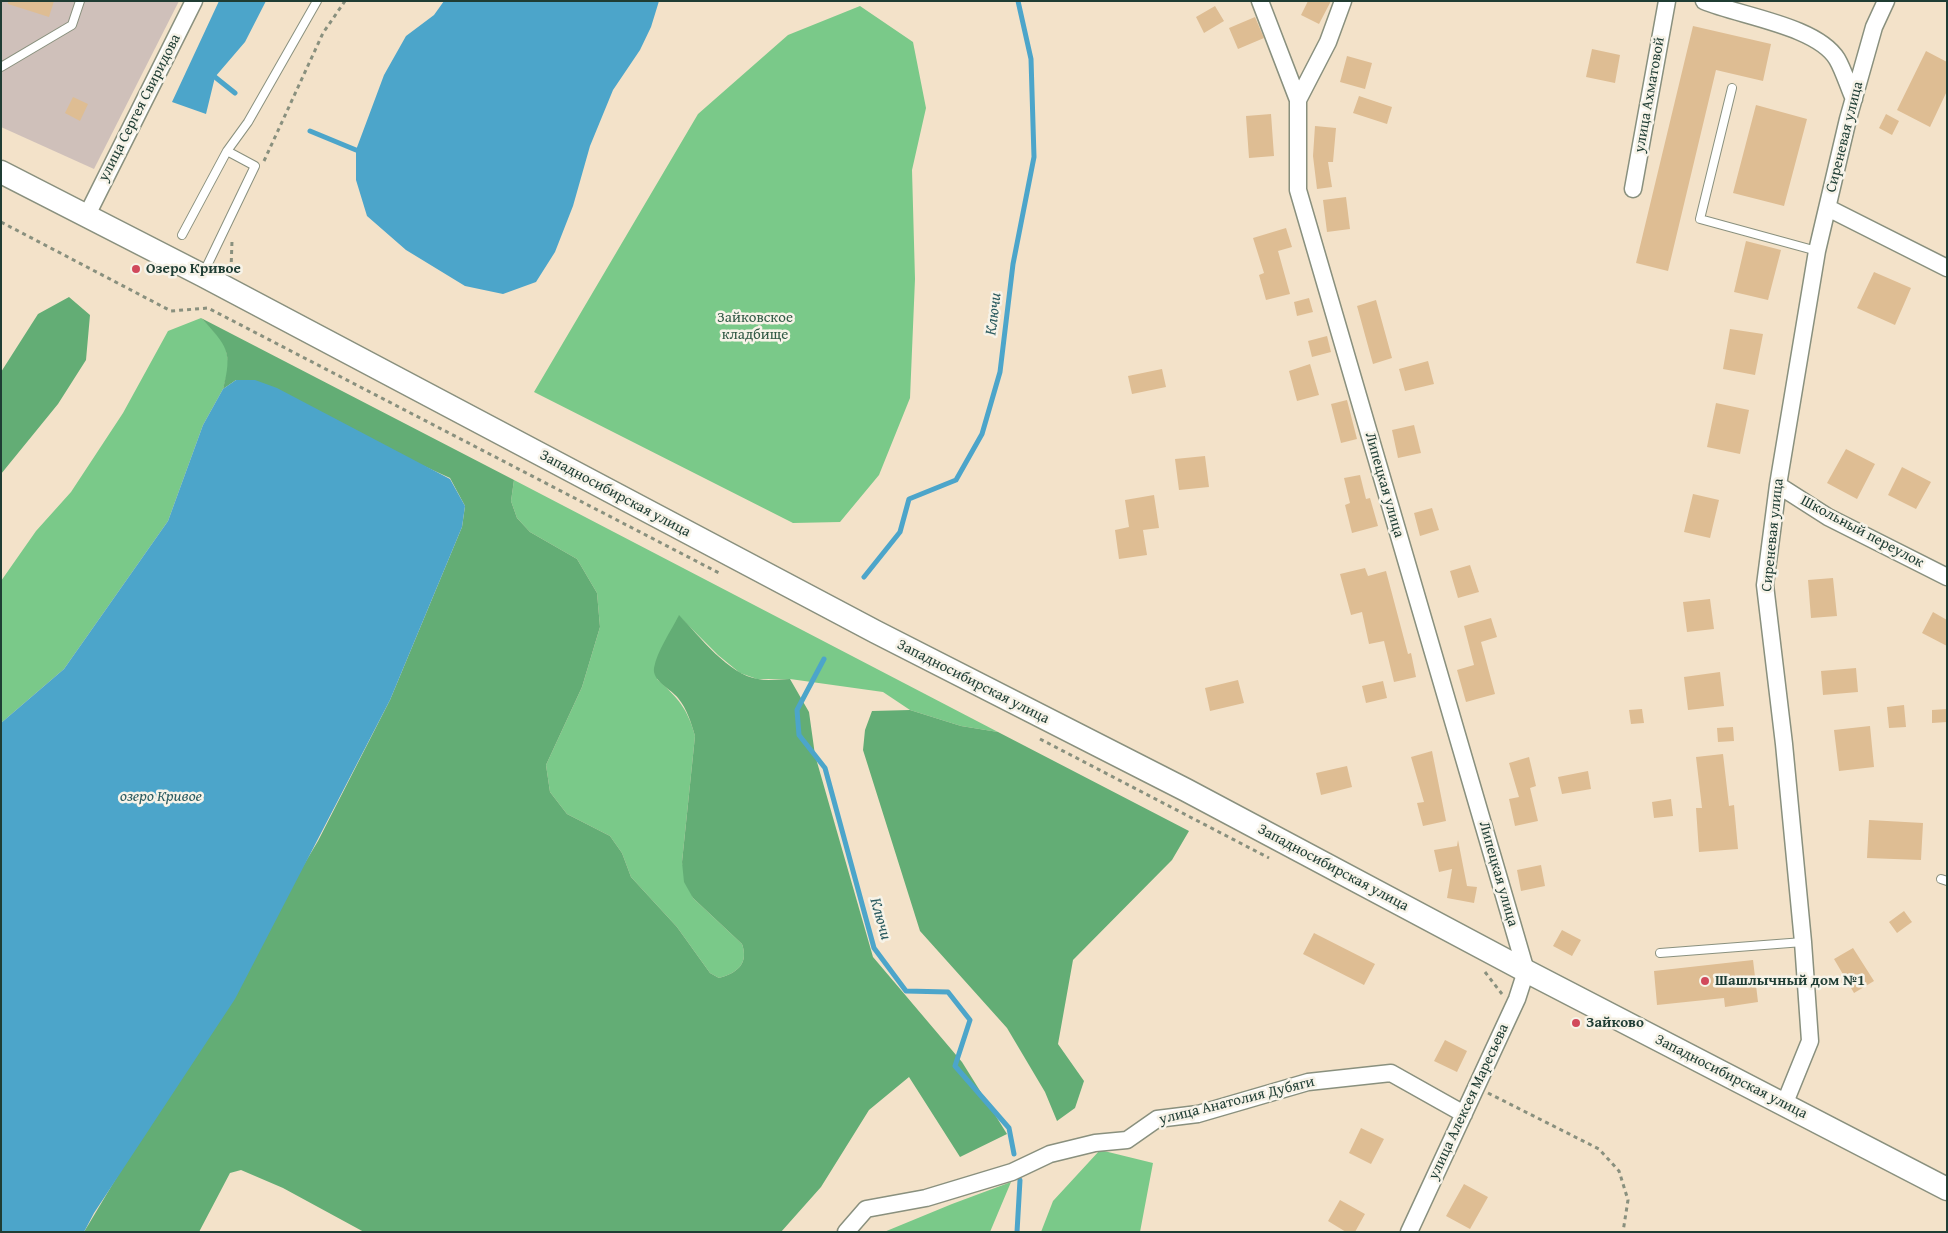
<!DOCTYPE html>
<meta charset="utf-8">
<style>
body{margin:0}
#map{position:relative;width:1948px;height:1233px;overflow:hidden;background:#f3e2c9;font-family:"Gentium Book Plus",serif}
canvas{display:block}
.frame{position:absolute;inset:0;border:2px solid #1f3d34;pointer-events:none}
</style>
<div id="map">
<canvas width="1948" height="1233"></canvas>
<div class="frame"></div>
</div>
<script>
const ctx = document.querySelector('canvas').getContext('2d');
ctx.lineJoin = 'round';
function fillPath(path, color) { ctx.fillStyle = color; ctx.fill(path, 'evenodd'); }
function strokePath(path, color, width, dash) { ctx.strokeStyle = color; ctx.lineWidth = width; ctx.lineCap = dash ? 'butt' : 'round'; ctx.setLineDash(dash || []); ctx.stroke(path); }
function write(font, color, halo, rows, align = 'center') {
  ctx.font = font + ' "Gentium Book Plus",serif'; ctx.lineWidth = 5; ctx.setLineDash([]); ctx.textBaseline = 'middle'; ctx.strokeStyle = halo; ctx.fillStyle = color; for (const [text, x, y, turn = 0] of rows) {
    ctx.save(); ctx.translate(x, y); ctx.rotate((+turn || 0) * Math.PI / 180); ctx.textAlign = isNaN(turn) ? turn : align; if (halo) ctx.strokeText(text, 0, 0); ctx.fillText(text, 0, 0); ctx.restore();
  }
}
fillPath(new Path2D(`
 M1,1H179L94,169L1,127Z`), '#cfc0ba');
fillPath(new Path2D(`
 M860,6L913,42L926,108L912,170L915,279L910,398L879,475L840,522L793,523L534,392L698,114L788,35Z
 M201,318L225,343L229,367L223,389L203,425L168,521L64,669L1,723V581L36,531L71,492L123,413L168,331Z
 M514,480L998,732L961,726L910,710L883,692L790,679H757L740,673L718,655L679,616L657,679C678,698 688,709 695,736L682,862L693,898L742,944C749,964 737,973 719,978L710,973L677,927L631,877L622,853L610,836L567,814L550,792L546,765L582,687L600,627L597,593L577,559L530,532L517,518L511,501Z
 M1100,1150L1153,1163L1140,1232H1041L1053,1201Z
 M1011,1182L990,1232H884L952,1204Z`), '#7ac989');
fillPath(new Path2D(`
 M69,297L90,315L86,360L58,404L1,474V372L38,314Z
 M201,318L514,480L511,501L517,518L530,532L577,559L597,593L600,627L582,687L546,765L550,792L567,814L610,836L622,853L631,877L677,927L710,973L719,978C737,973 749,964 742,944L693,898L684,882L682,862L695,736C691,722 687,709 678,698C671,689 652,681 654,668C657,651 671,631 679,615C699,636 729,675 758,679C768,681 780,679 790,679L809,712L815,755L873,957L962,1062L1007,1134L960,1157L909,1077L869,1110L821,1187L781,1232H364L283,1188L241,1170L230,1173L199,1232H84L318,841L390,700L462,527L465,506L450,478L236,380L223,389C233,351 227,346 201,318Z
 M910,710L961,726L998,732L1189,831L1172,860L1073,960L1058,1044L1084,1081L1075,1108L1057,1121L1045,1092L1007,1028L920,931L863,750L865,730L872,711Z`), '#63ad75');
fillPath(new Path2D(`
 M219,1H266L245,42L215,77L206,114L172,102Z
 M444,1H659L651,27L640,50L613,90L590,146L573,206L555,252L536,282L503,294L465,286L406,250L367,216L356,180V150L384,75L406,36L434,15Z
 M236,380H255L277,388L450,479L465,506L462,527L390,700L235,999L94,1213L84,1232H1V723L64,669L168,521L203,425L223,389Z`), '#4ca5ca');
strokePath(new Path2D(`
 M215,77L235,93
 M310,131L356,150
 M864,577L900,532L909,499L956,480L982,434L1000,372L1013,264L1034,157L1031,59L1018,1
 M824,659L797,710L799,735L825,768L874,948L906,991L948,992L970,1020L955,1066L1009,1128L1014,1154
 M1017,1232L1020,1180`), '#4ca5ca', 5);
fillPath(new Path2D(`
 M8,1H54L49,17L8,4Z
 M1308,1H1331L1319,24L1301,15Z
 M1215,6L1224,21L1204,33L1196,17Z
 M1255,17L1264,38L1238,49L1229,28Z
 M1693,26L1771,44L1763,81L1716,70L1668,271L1636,263Z
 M1592,49L1620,55L1615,83L1586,77Z
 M1926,51L1947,62V91L1930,127L1897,110Z
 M1347,56L1372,63L1365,89L1340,82Z
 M1359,96L1392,107L1387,124L1353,113Z
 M73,97L88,104L80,121L65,113Z
 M1756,105L1807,119L1784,206L1733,193Z
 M1271,114L1274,156L1249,158L1246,116Z
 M1886,114L1899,121L1892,135L1879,128Z
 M1315,126L1336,128L1333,162H1328L1332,187L1317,189L1313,156Z
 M1346,197L1350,229L1327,232L1323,200Z
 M1286,228L1292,247L1278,251L1290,294L1266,300L1259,275L1264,273L1253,238Z
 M1746,241L1781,250L1768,300L1734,292Z
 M1874,272L1911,288L1895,325L1857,308Z
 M1309,298L1313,312L1297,316L1294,302Z
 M1376,300L1392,358L1373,364L1357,306Z
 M1730,329L1763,334L1755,375L1723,369Z
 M1327,336L1331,352L1312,357L1308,341Z
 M1428,361L1434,384L1405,391L1399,369Z
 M1310,364L1319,395L1297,401L1289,371Z
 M1162,369L1166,387L1132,394L1128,376Z
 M1347,400L1357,439L1341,443L1331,404Z
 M1716,403L1749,410L1740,454L1707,447Z
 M1414,425L1421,453L1398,458L1392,430Z
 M1846,449L1875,464L1857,499L1827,483Z
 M1205,456L1209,487L1179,490L1175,459Z
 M1902,467L1931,482L1916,509L1888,495Z
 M1360,475L1366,499L1370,498L1378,526L1352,533L1345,505L1350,503L1344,478Z
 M1693,494L1719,500L1710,538L1684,532Z
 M1154,495L1159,528L1143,530L1147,555L1119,559L1115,530L1129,527L1125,500Z
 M1432,508L1439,530L1420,536L1414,513Z
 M1470,565L1479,592L1458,598L1450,571Z
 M1365,568L1368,576L1386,571L1408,654L1411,653L1416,677L1394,682L1384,641L1369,644L1362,612L1351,615L1340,574Z
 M1833,578L1837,616L1811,618L1808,580Z
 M1710,599L1714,629L1687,632L1683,602Z
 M1933,612L1947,620V646L1922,633Z
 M1491,618L1497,637L1481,642L1495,694L1466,702L1457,670L1474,665L1464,626Z
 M1856,668L1858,692L1823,695L1821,671Z
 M1720,672L1724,706L1688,710L1684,677Z
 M1238,680L1244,703L1210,711L1205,688Z
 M1383,681L1387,698L1366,703L1362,686Z
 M1904,705L1906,727L1889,728L1887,707Z
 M1642,709L1644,723L1631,724L1629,710Z
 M1947,709V722L1932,723V710Z
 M1870,726L1874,767L1839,771L1834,730Z
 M1733,727L1734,741L1718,742L1717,728Z
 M1432,751L1446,821L1423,826L1417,803L1424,802L1411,757Z
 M1723,754L1729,806L1734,805L1738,849L1699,852L1696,808H1702L1696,757Z
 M1529,757L1536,786L1530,788L1538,821L1515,826L1509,799L1519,797L1509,763Z
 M1347,766L1352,787L1321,795L1316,773Z
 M1588,771L1591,789L1562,794L1558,777Z
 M1671,799L1673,816L1654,818L1652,802Z
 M1869,820L1923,823L1921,860L1867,858Z
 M1458,840L1467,886L1477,887L1474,903L1447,898L1452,869L1439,872L1434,850L1457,846Z
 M1541,865L1545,886L1521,891L1517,870Z
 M1904,911L1912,922L1897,933L1889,922Z
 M1562,930L1581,940L1572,956L1553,946Z
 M1314,933L1375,964L1364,985L1303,954Z
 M1853,948L1874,981L1854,993L1834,959Z
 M1753,960L1758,1002L1725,1007L1724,998L1657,1005L1654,971Z
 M1445,1040L1467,1051L1457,1072L1434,1061Z
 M1361,1128L1384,1139L1371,1164L1349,1153Z
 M1464,1184L1488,1197L1470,1229L1446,1216Z
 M1340,1200L1365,1214L1355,1232H1346L1328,1221Z`), '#debd93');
const service = new Path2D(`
 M1,67L72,25L80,1
 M1732,88L1700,219L1817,251
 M182,235L227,151L248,122L317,1
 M204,272L255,166L227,151
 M1941,879L1947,881
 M1660,953L1803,942`);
const minor = new Path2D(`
 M1260,1L1298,100
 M1343,1L1328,42L1298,100V190L1526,971L1517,999L1409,1232
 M1704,1C1740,16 1817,26 1837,59C1844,71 1848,86 1854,99
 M1633,189L1667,1
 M1828,208L1947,268
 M87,215L194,1
 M1778,485L1828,517L1947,577
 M1784,1105L1810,1041L1803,942L1784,744L1765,585L1778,485L1817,251L1848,119L1874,27L1886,1
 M846,1232L866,1209L926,1198L1012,1172L1050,1154L1095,1143L1127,1140L1157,1119L1198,1114L1308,1082L1391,1073L1464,1114`);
const secondary = new Path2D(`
 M1,172L202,275L876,632L1186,790L1526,971L1947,1189`);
strokePath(service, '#89907e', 10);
strokePath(minor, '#89907e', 19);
strokePath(secondary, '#89907e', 25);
strokePath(new Path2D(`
 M264,161L323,33L345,1
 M1,222L171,311L208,308L721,574
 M231,270L232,241
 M1040,739L1269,858
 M1485,972L1502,994
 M1488,1093L1599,1149L1619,1171L1628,1200L1623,1232`), '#89907e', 3, [4, 4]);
strokePath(service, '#fff', 8);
strokePath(minor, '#fff', 16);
strokePath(secondary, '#fff', 22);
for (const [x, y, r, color] of [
 [136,269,5,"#d1495b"],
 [1705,981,5,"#d1495b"],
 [1576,1023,5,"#d1495b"]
]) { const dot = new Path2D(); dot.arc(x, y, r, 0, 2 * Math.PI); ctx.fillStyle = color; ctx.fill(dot); strokePath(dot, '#f7f3e8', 2); }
write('15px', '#1f3d34', '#f7f3e8', [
 ["улица Ахматовой",1650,95,-80],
 ["улица Сергея Свиридова",140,108,-63],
 ["Сиреневая улица",1845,137,-76],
 ["Липецкая улица",1384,485,74],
 ["Западносибирская улица",615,494,28],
 ["Школьный переулок",1862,532,28],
 ["Сиреневая улица",1773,535,-84],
 ["Западносибирская улица",973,682,27],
 ["Западносибирская улица",1333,868,28],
 ["Липецкая улица",1498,874,74],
 ["Западносибирская улица",1731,1077,27],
 ["улица Анатолия Дубяги",1237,1101,-14],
 ["улица Алексея Маресьева",1469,1102,-65]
]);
write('bold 15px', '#1f3d34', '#f7f3e8', [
 ["Озеро Кривое",146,269],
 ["Шашлычный дом №1",1715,981],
 ["Зайково",1586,1023]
], 'left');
write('15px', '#315945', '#f7f3e8', [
 ["Зайковское",755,318],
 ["кладбище",755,335]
]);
write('italic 16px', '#2c5c61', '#f7f3e8', [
 ["Ключи",994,314,-83],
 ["озеро Кривое",161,797],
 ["Ключи",880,919,74]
]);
</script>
